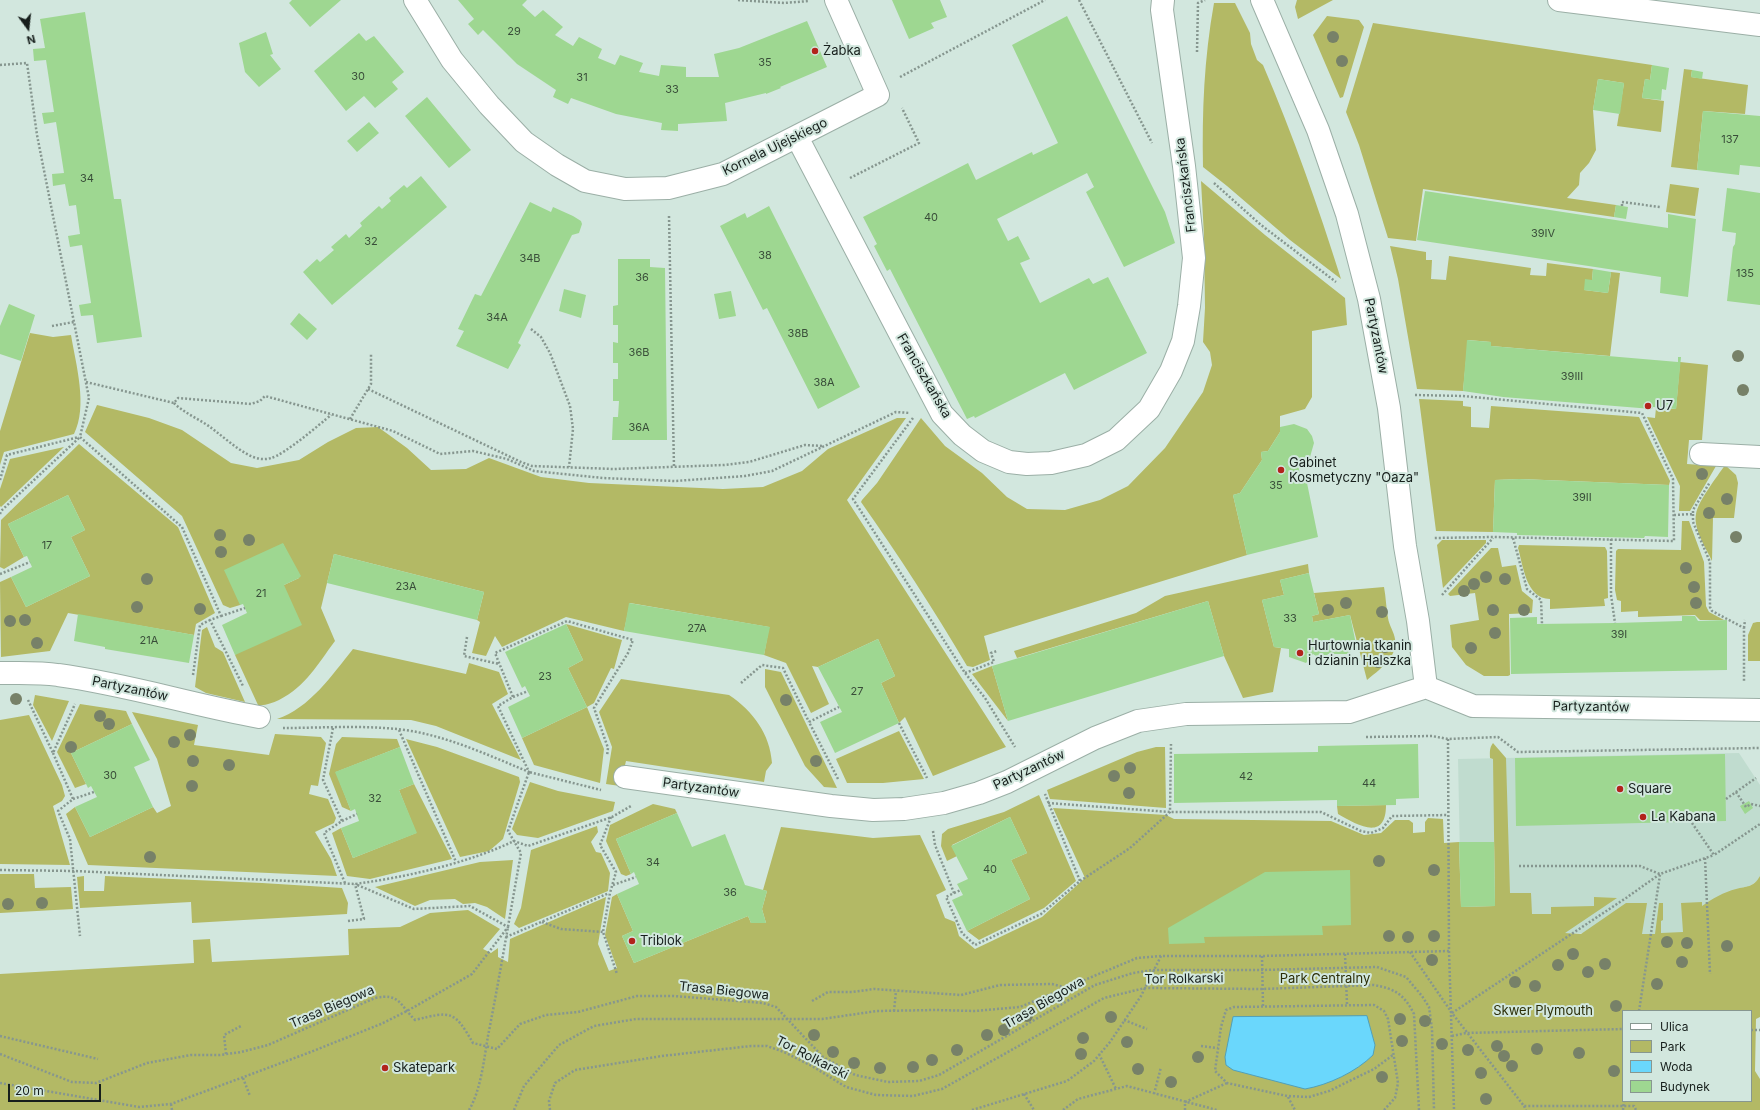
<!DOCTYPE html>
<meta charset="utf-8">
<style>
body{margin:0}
#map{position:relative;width:1760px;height:1110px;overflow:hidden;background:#d2e7de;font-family:Inter,sans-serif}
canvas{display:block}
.legend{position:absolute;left:1622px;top:1010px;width:130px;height:92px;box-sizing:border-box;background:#d2e7de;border:1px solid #879790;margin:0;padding:5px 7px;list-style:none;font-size:12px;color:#171f1c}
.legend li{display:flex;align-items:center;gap:8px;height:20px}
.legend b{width:20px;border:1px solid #879790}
.north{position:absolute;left:8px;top:8px;width:40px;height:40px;-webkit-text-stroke:3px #d2e7de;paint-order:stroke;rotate:165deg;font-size:11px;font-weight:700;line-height:16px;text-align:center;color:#171f1c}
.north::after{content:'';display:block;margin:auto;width:14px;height:18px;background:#171f1c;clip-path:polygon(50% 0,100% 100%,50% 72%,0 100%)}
.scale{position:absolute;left:8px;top:1084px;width:93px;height:18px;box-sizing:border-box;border:2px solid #171f1c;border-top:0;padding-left:5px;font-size:12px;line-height:14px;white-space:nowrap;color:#171f1c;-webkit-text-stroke:3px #d2e7de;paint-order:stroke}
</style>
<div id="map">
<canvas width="1760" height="1110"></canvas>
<ul class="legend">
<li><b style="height:5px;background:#fff"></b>Ulica</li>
<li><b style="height:11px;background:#b3b965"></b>Park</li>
<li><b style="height:11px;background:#6ad7fc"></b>Woda</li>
<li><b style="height:11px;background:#9ed791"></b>Budynek</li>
</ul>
<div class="north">N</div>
<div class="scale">20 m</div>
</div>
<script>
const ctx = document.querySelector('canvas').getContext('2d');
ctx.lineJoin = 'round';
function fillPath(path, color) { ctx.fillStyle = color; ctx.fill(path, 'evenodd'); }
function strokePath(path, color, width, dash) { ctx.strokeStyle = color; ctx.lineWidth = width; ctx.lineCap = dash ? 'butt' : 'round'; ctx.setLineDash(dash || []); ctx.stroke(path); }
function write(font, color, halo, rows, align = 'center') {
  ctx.font = font + ' Inter,sans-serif'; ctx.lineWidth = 4; ctx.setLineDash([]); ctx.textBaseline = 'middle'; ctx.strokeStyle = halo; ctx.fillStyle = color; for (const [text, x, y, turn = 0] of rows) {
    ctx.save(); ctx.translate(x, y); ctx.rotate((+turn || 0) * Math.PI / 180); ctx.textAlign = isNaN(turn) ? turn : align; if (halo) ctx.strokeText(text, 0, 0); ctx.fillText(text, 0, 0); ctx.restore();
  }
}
fillPath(new Path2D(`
 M1739,753L1760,785V876L1757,881L1747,888L1736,889L1689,935L1560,933L1510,922L1494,843L1495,906L1461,907L1458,759Z`), '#c0dccf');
fillPath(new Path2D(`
 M1297,0H1333L1298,19L1295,7Z
 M1214,3H1235L1250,33L1251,44L1257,60L1263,65C1293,135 1318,206 1341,279L1290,240L1227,186L1203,167C1202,111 1204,59 1214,3Z
 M1327,16L1359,20L1364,27L1343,97L1340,98L1313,35Z
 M1373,23L1652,65L1650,80L1645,79L1642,98L1664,101L1661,132L1617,126L1624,83L1598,79L1593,110L1596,150L1589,163L1580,173L1579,185L1567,198L1616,205L1614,217L1423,189L1416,241L1388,238L1359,145L1346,112Z
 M1684,69L1692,70L1691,77L1748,85L1745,114L1703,111L1697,170L1671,167Z
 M1201,181L1265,235L1345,298L1347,325L1312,331V397L1305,409L1280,416V432L1268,451L1261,452L1262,460L1240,493L1233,495L1247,555L984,636L990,660L973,667L967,666C934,610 899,556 861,502L862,500L877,483L921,418L945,446L982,473L1007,497L1027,509L1065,510L1100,500L1128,486L1165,448L1203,392L1212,365L1210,352L1203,342L1205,308L1204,236Z
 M1670,184L1699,188L1695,216L1666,212Z
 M1390,246L1426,252V260H1432L1431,279L1446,280L1449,256L1531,268L1530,275L1546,276L1547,263L1593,269L1592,280L1584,290L1608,293L1611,272L1620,273L1610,356L1491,346V342L1468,340L1463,391L1417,389L1398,279Z
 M30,333L53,337L71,335C76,365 88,406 74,434L4,452L0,465V431Z
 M1680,362L1708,365L1702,440H1689L1687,464L1716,466L1690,511H1679L1680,486L1647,417L1655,418L1656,408L1676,409Z
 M1419,399L1463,401V406L1471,407V427L1489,428L1491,406L1639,417L1670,481L1669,485L1520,479L1495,480L1493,532L1436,531Z
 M97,405L149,418L182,430L231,463L257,468L299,460L328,442L356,428L378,427L407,448L431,470L466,469L489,458L541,477L589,483L723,489L763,487L802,471L828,449L897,418H906L847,500L1006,747L933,776L905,717L899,723L881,683L895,676L878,639L818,667L812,666L829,704L811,713L786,663L764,655L769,627L630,603L624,631L566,617L502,647L495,636L486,656L472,653L480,622L477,620L484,592L334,554L321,608L335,641C317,665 306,686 279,700C272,703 265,706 258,705L235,655L284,585L299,578L283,544L240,605L230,608L223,605L182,516L85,432Z
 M79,444L178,527L215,613L196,624L194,635L68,613L50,651L1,657L0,582L11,577L26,607L90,576L71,537L85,530L68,495L8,524L24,557L4,569L0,567L1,520Z
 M64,447L1,507L0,506V489L10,459Z
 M1725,465L1736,475L1738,483L1734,518H1713L1712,561C1706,548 1693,529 1696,514C1698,501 1717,477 1725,465Z
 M1682,521H1689L1704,562L1706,606L1709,612L1724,620H1700L1695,615L1638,617V611L1621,612V601L1617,600L1615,590L1616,551L1618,549L1681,550Z
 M1442,540H1486V543L1443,588L1437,545Z
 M1519,545L1605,547L1607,551L1608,598L1604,599L1605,606L1550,609V599C1526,599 1523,565 1518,548Z
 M1491,548H1498L1502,567L1516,565L1522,591L1533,600L1532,613L1509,614L1510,675L1508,676H1484L1466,665L1452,647L1450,625L1479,620L1475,593L1450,596L1448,594Z
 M1308,564L1309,573L1280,580L1284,595L1262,600L1274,647L1281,648L1273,692L1243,698L1224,656L1208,601L1017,658L1014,651L1136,613L1165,596Z
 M1384,587C1386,597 1386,608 1388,618C1389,625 1394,632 1395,639C1399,656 1378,671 1367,680L1350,615L1313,622L1312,616L1319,614L1314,593Z
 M1757,622H1760V661H1748V635L1753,623Z
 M566,624L622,640L614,669L611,668L594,703L587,707L604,749L600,783L534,765L522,738L587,707L568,668L583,660Z
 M207,627L215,647L223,652L245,702L206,693L195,687L202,630Z
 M353,649L466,674L469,663L499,672L508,694L492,704L521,760L436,726L411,720L277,719C310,708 332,675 353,649Z
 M992,666L1008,721L972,674Z
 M765,669L781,672L837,788L824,787L805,766L765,687Z
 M621,679L729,695C753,711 770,734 772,763L766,771L764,782L626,761L620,786L606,784L612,747L599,712Z
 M35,695L69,701L52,741L33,705Z
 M80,704L126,711L132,724L71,753L86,784L75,788L57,752Z
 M132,712L198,725L194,745L269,755L275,734L321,737L326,743L318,786L311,785L309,794L328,799L336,818L334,823L315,832L331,859L337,876L88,865L66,814L75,807L90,837L153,807L157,813L171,806L157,759Z
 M29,715L62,785L65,796L62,801L53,806L70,865L0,864V720Z
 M899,731L924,779L883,783H847L836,759Z
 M342,737L397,739L400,747L336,772L351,811L342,807L329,774L336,744Z
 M406,739L437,747L519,777L520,782L503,839L489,851L460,857Z
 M1493,743L1506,758L1510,893H1531L1532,914H1551V907L1594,906V897L1617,898L1565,933L1581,934L1626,903H1647L1642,934H1655L1659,903H1663V920L1661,921V933L1683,932L1681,903L1702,902V906C1712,899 1724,892 1736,889C1747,886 1753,888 1760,876V1017L1756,1019L1755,1071L1760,1079V1110H0V974L194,963L193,940L210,939L212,962L349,955L348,929L400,927L430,913L468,910L500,929L483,949L491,953L498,948V957L508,962L510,939L606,897L598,944L609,971L617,968L605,935L612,897L617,894L633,931L622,936L634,963L748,916L751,923H766L762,909L767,891L763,890L781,827L873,838L920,835L946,890L936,895L945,918L955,922L959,936L975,949L1042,917L1085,878L1053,808L1166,815L1174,819L1331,821L1364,835L1381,833L1395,820H1409L1413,823V833L1425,832V822L1428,818L1443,819L1444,843L1459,842L1461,907L1495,906L1493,759L1490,758C1490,753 1489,748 1493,743ZM1623,1011H1751V1101H1623Z
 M1156,747H1165L1166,808L1050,799L1047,790L1137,752Z
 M530,782L558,791L615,802L613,811L538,838L517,835L512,829Z
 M414,784L452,859L370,879L347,876L332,833L341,828L353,858L416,833L399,790Z
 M1039,795L1076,881L1044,908L979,940L967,931L1030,899L1011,860L1027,853L1010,817L952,845L957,856L947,861L941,846L942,834L948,829L1004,812Z
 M653,804L675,809L677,813L616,839L631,874L626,876L621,874L606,841L610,825Z
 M1386,805C1386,843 1356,824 1338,814L1337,806Z
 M597,826L598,832L591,842L596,852L601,853L610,873L608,891L519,928L514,924L521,908L531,850Z
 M513,860L505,919L487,907L475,903L463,904L455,899L430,900L415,906L375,887L480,862Z
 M0,874H34L35,888L71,887L73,909L0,913Z
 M84,876V891H104L105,876L262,883L342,888L348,903L347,914L192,923L191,902L80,908L77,877Z`), '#b3b965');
const water = new Path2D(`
 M1367,1016L1375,1045L1373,1055C1356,1072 1328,1085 1305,1089L1233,1070L1226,1065L1225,1057L1233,1017Z`);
fillPath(water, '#6ad7fc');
strokePath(water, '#51a0b9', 1);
fillPath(new Path2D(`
 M292,0H341L310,27L289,3Z
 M458,0H527L522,5L535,17L543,10L563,27L555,35L573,46L579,37L602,49L598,58L615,65L620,55L643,63L639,72L659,76L661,65L686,67V77H719L714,54L739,48L807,21L827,67L780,87L781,88L766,94V93L725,103L727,121L678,124V131L661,130L662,123L616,114L571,98L568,104L553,97L556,90L517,64L483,30L478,35L468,24L474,19Z
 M892,0H940L947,17L931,23L934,28L909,39Z
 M85,12L114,199H121L142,337L97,343L93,315L81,316L79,305L91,303L82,245L70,247L68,236L80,234L76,205L69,206L65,184L53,186L52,174L64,173L56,122L44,124L42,113L54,112L46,60L34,61L33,49L45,48L40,19Z
 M1067,16L1165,212L1175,243L1124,267L1086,192L1094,187L1087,173L997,219L1008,241L1018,236L1030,259L1020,263L1040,303L1089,278L1093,284L1108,277L1147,353L1074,390L1065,373L975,418L974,416L967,419L890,269L887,271L874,246L877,244L863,217L968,163L976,180L1032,152L1033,155L1058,143L1012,45Z
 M266,32L273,54L270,55L281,69L259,87L245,72L239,43Z
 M359,33L366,41L374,36L404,72L392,82L398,89L375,108L364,96L346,111L314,71Z
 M1652,65L1669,68L1666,90L1662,89L1661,100L1642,98L1645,79L1650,80Z
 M1692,70L1703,72L1702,79L1691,77Z
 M1598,79L1624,83L1620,114L1593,110Z
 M427,97L471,150L449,168L405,116Z
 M1703,111L1760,116V167L1740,165L1739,175L1697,170Z
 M369,122L379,133L357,152L347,141Z
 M421,176L447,207L332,305L303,272L317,259L320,262L334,250L331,247L346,234L349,238L362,226L360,223L379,206L382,209L391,201L389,198L404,185L407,188Z
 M1727,188L1760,193V305L1727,301L1733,247L1735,244L1736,233L1722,231Z
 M1425,191L1668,228V214L1696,219L1688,297L1660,293L1661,277L1417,240Z
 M530,202L551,212L553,207L573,216L581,221L582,224L579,233L572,235L518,343L521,345L508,369L456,346L464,331L458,329L475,294L481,296Z
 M1616,205L1628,207L1626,219L1614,217Z
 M769,206L860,387L818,409L767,308L763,310L720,226L745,213L747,218Z
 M618,259H650V267L665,268L667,440H612L613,417H618L619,401H613V379H618V363H613V342L618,343V325H613V306L618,305Z
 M1593,269L1611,272L1608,293L1584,290L1585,279L1592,280Z
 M564,289L586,295L581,318L559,311Z
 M731,291L736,316L719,319L714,294Z
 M9,304L35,315L21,361L0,354V326Z
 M299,313L317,329L307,340L290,324Z
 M1467,340L1491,342V346L1678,362V357H1681L1676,409L1653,407L1652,409L1503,397L1463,391Z
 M1294,424L1307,429L1312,436L1314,443L1310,457L1305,462L1298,464L1301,479L1306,478L1318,537L1247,555L1233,495L1240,493L1262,460L1261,452L1268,451L1280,432V427Z
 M1519,479L1669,485L1668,537L1645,536L1644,538L1517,535V533L1493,532L1495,480Z
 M68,495L85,530L71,537L90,576L26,607L11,577L32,567L27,556L24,557L8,524Z
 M283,543L301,576L299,578L284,585L302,625L235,655L222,625L247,613L243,604L240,605L224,570Z
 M334,554L484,592L477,620L327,583Z
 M1309,573L1319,614L1312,616L1313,622L1350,615L1356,644L1349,654H1328L1324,660L1327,661V663L1313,654L1306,663L1289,657V649L1274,647L1262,600L1284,595L1280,580Z
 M1208,601L1224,656L1008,721L992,666Z
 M629,603L770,627L764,655L624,631Z
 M78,614L194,635L189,663L105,649V647L74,641Z
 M1682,616H1695L1698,621L1727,620V670L1511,674L1510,618L1537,617V624L1615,623L1682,621Z
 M566,624L583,660L568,668L587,707L522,738L508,707L530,696L525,686L522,688L505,652Z
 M878,639L895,676L881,683L899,723L835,753L820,722L842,712L818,667Z
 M132,724L150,760L134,767L153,807L90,837L75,807L97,797L91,786L88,788L71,753Z
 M1418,744L1419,798L1396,799V805L1337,806V800L1174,803V754L1318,752V746Z
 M400,747L414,784L399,790L417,833L353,858L341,828L359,821L355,809L351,811L335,772Z
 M1725,754L1726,821L1516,826L1515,758Z
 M1749,801L1753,808L1745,814L1740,806Z
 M677,813L692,847L725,834L745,885L767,891L762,909L766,923H751L748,916L634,963L622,936L633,931L617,894L639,884L634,872L631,874L616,839Z
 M1010,817L1027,853L1011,860L1030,899L967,931L952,900L963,895L957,884L968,879L951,846Z
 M1459,842H1494L1495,906L1461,907Z
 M1350,870L1351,925L1322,926L1323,935L1204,937L1205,943L1169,944L1168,928L1265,872Z`), '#9ed791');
const minor = new Path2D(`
 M415,0L452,60L489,105L524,142L557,165L585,181L625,189L668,188L723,174L878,95L836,0
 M1262,0L1318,130L1347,214L1369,299L1389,408L1405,546L1418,621L1426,687
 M1559,0L1760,25
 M797,137L942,414L962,435L983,451L1009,462L1027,464L1051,463L1086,455L1116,440L1149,409L1171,371L1183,341L1189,306L1194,258L1184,166L1162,10L1163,0
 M1701,454L1760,457
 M0,673C19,673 39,672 58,675C126,684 192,705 259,717
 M625,777L831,806L873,810L904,809L944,803L979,793L1007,782L1095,738L1138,721L1186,714L1349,712L1426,687L1473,706L1760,710`);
strokePath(minor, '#9bafa6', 24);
strokePath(new Path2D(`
 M738,0L784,3L809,1
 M1079,0L1152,143
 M1197,52L1198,3L1205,0
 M0,65L27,63L37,135L89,398L80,437L182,527L221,616L210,620L243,686
 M900,77L1045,0
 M850,178L919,143L902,108
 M1214,183L1261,225L1336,282
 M1622,206V202L1660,207
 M669,216L674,467
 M52,326L74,322
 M531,329L541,337L550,353L570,406L573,429L569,467
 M86,382L174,403L178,398L251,404L260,401L265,396L393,431L440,454L473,451L507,459L534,471L603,478L675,481L745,476L772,471L896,412L910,413
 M368,389L521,462L532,466L614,469L724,465L749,462L805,445L823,446
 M1415,395L1463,396L1642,413L1673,479L1674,541L1494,537L1434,538
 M174,403C184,413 199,419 210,427C224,437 237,450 253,457C259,459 265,460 271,458C284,455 320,424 331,415
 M913,418L853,499L965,673L985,698L1015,747
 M350,419L371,384V354
 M0,480L7,455L79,437
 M0,514L1,511L80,437
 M1693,514V522L1710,562V607L1712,611L1744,628V681
 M1674,515L1693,514V510L1710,482
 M1513,538L1527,589L1541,600L1542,624
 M1611,539V595L1615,623
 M0,574L30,562
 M1442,595L1493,538
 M221,616L245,608
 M1744,628L1745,620
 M467,637L464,656L499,664
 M965,673L994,662L991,653L997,651
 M193,675L200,625L210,620
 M741,683L762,665L783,668L809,722
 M513,697L528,691
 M28,700L53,753L75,704
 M899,723L927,778
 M283,728C325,728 376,724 417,732C456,740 493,757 529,772L498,706L513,697L495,653L567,621L633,640L628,653L594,708L608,748L607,756
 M333,728L323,780L342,821L324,833L345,883
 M399,730L456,862
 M1366,737L1432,736L1448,739L1498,737L1518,752L1760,748
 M1448,739L1449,951L1454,1110
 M53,753L73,799L58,811L70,839L80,936
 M838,779L809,722L839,707
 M1736,792L1746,807L1751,804L1760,806
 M73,799L94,792
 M1726,799L1756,778
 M1048,803L1170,812H1321L1361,831L1371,833L1383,828L1392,816L1448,815
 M611,817L600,845L616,872L610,893L603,932L617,974
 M342,821L357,814
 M1692,823L1714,855L1760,824
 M933,831L935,845L954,893L946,897L962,933L975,945L1041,914L1080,881L1045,794
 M1705,858L1710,974
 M1519,866H1640L1660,874L1714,855
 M0,870L74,871L355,884C407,877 468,863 514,841L528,846L612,817L631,806
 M1080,881L1130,848L1170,812L1171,744
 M613,885L636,877
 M954,893L961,890
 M348,921L364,919L355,884
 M542,922L561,929L603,932
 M506,937L609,893
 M1410,952L1452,1013L1524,1106H1634L1636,1110
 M1345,954L1347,1004
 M1262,956L1263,1006
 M812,1001L828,992H852L874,989L961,995L1000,985L1052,984L1067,988
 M894,1011L896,991
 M1639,1011L1660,875
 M1452,1013L1626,898L1660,874
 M1124,1020L1147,1029
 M1751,1030H1760
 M0,1036L98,1059
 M1452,1036L1466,1033L1623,1029
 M1201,1046L1218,1048
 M0,1054L72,1082L96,1083L147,1063L191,1055H220L241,1052L268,1045L375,998C400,993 399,1004 415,1020C451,1011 454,1010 473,1043L497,1049L520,1024L546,1015L578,1012L637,996H674L763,1003L776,1007L823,1057L855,1075L888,1082L919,1081L939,1075L1095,985L1133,973L1153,970H1262L1377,967L1406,977L1422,996L1429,1007L1432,1029L1434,1110
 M226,1054L224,1035L241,1026
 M1099,1054L1116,1089
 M243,1078L250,1096
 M0,1083L139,1107L171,1104L308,1053L381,1024L407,1011L472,974L508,927L470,906L414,909L355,884
 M1024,1094L1034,1110
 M1154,1094L1161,1067
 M1288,1097L1295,1110
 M171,1104L172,1110
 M1524,1106L1526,1110
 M469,1110C481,1090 484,1059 488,1036C500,975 510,914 521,853L508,831L529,772L601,790
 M514,1110L524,1086L559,1045L594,1026L636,1019H822L877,1011L936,1010L975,1011L1020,1007L1137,958L1161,956H1262L1449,951
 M550,1110L549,1101L555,1083L575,1070L662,1056L751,1046H767L784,1052L812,1066L846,1087L876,1095L913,1096L942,1089L1104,998L1145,988L1262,989L1374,985C1395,989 1404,994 1414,1014L1419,1110
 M972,1110L1067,1081L1094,1061L1110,1042L1141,996L1161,956
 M1063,1110L1078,1099L1127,1086L1217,1110
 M1185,1110V1102L1227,1083
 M1384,1110L1395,1098L1398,1083L1388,1019L1384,1011L1374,1005L1234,1007L1226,1010L1221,1027L1215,1071L1227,1083L1287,1096L1309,1097L1329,1091L1374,1069L1393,1055
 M1623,1110L1624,1101`), '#86968f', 2.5, [2, 2]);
strokePath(minor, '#fff', 22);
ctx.fillStyle = '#778168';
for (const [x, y] of [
 [1333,37],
 [1342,61],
 [1738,356],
 [1743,390],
 [1702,474],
 [1727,499],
 [1709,513],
 [220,535],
 [1736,537],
 [249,540],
 [221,552],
 [1686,568],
 [1486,577],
 [147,579],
 [1505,579],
 [1474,584],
 [1694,587],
 [1464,591],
 [1346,603],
 [1696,603],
 [137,607],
 [200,609],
 [1328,610],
 [1493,610],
 [1524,610],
 [1382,612],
 [25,620],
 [10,621],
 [1495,633],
 [37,643],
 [1385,647],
 [1471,648],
 [1378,662],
 [16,699],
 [786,700],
 [100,716],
 [109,724],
 [190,735],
 [174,742],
 [71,747],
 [193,761],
 [816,761],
 [229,765],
 [1130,768],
 [1114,776],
 [192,786],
 [1129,793],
 [150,857],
 [1379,861],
 [1434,870],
 [42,903],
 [8,904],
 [1389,936],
 [1434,936],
 [1408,937],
 [1667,942],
 [1687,943],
 [1727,946],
 [1573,954],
 [1432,960],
 [1682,962],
 [1605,964],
 [1558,965],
 [1588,972],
 [1515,982],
 [1657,984],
 [1535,986],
 [1616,1006],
 [1027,1016],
 [1111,1017],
 [1400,1019],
 [1425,1021],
 [1004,1030],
 [814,1035],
 [987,1035],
 [1083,1038],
 [1402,1041],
 [1127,1042],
 [1442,1044],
 [1497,1046],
 [1537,1049],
 [957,1050],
 [1468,1050],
 [833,1052],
 [1579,1053],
 [1081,1054],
 [1504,1056],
 [1198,1057],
 [932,1060],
 [854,1063],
 [1512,1066],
 [913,1067],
 [880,1068],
 [1138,1069],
 [1614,1071],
 [1481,1073],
 [1382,1077],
 [1171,1082],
 [1486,1099]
]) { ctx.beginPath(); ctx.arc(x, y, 6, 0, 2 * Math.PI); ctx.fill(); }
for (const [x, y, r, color] of [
 [815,51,4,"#b2231b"],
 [1648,406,4,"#b2231b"],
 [1281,470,4,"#b2231b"],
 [1300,653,4,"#b2231b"],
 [1620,789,4,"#b2231b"],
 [1643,817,4,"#b2231b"],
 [632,941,4,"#b2231b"],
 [385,1068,4,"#b2231b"]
]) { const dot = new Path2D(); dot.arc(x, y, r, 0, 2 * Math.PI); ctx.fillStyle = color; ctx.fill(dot); strokePath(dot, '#d2e7de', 1.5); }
write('11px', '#394d39', null, [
 ["29",514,32],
 ["35",765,63],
 ["30",358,77],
 ["31",582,78],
 ["33",672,90],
 ["137",1730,140],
 ["34",87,179],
 ["40",931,218],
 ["39IV",1543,234],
 ["32",371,242],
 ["38",765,256],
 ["34B",530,259],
 ["135",1745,274],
 ["36",642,278],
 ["34A",497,318],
 ["38B",798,334],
 ["36B",639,353],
 ["39III",1572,377],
 ["38A",824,383],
 ["36A",639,428],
 ["35",1276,486],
 ["39II",1582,498],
 ["17",47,546],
 ["23A",406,587],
 ["21",261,594],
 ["33",1290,619],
 ["27A",697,629],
 ["39I",1619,635],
 ["21A",149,641],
 ["23",545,677],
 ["27",857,692],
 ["30",110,776],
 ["42",1246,777],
 ["44",1369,784],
 ["32",375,799],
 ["34",653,863],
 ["40",990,870],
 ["36",730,893]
]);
write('13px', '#171f1c', '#d2e7de', [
 ["Żabka",823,51],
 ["U7",1656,406],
 ["Gabinet",1289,463],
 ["Kosmetyczny \"Oaza\"",1289,478],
 ["Hurtownia tkanin",1308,646],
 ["i dzianin Halszka",1308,661],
 ["Square",1628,789],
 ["La Kabana",1651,817],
 ["Triblok",640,941],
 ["Skatepark",393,1068]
], 'left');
write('13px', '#171f1c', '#d2e7de', [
 ["Kornela Ujejskiego",775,147,-26],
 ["Franciszkańska",1186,185,-97],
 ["Partyzantów",1376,336,79],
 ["Franciszkańska",924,376,60],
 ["Partyzantów",130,689,12],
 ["Partyzantów",1591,707,1],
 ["Partyzantów",1029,770,-25],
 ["Partyzantów",701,788,8],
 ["Tor Rolkarski",1184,979,-1],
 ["Trasa Biegowa",724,991,6],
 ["Trasa Biegowa",1044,1003,-30],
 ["Trasa Biegowa",332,1007,-23],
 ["Tor Rolkarski",812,1058,27]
]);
write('13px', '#2c2e07', '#d2e7de', [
 ["Park Centralny",1325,979],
 ["Skwer Plymouth",1543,1011]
]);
</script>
